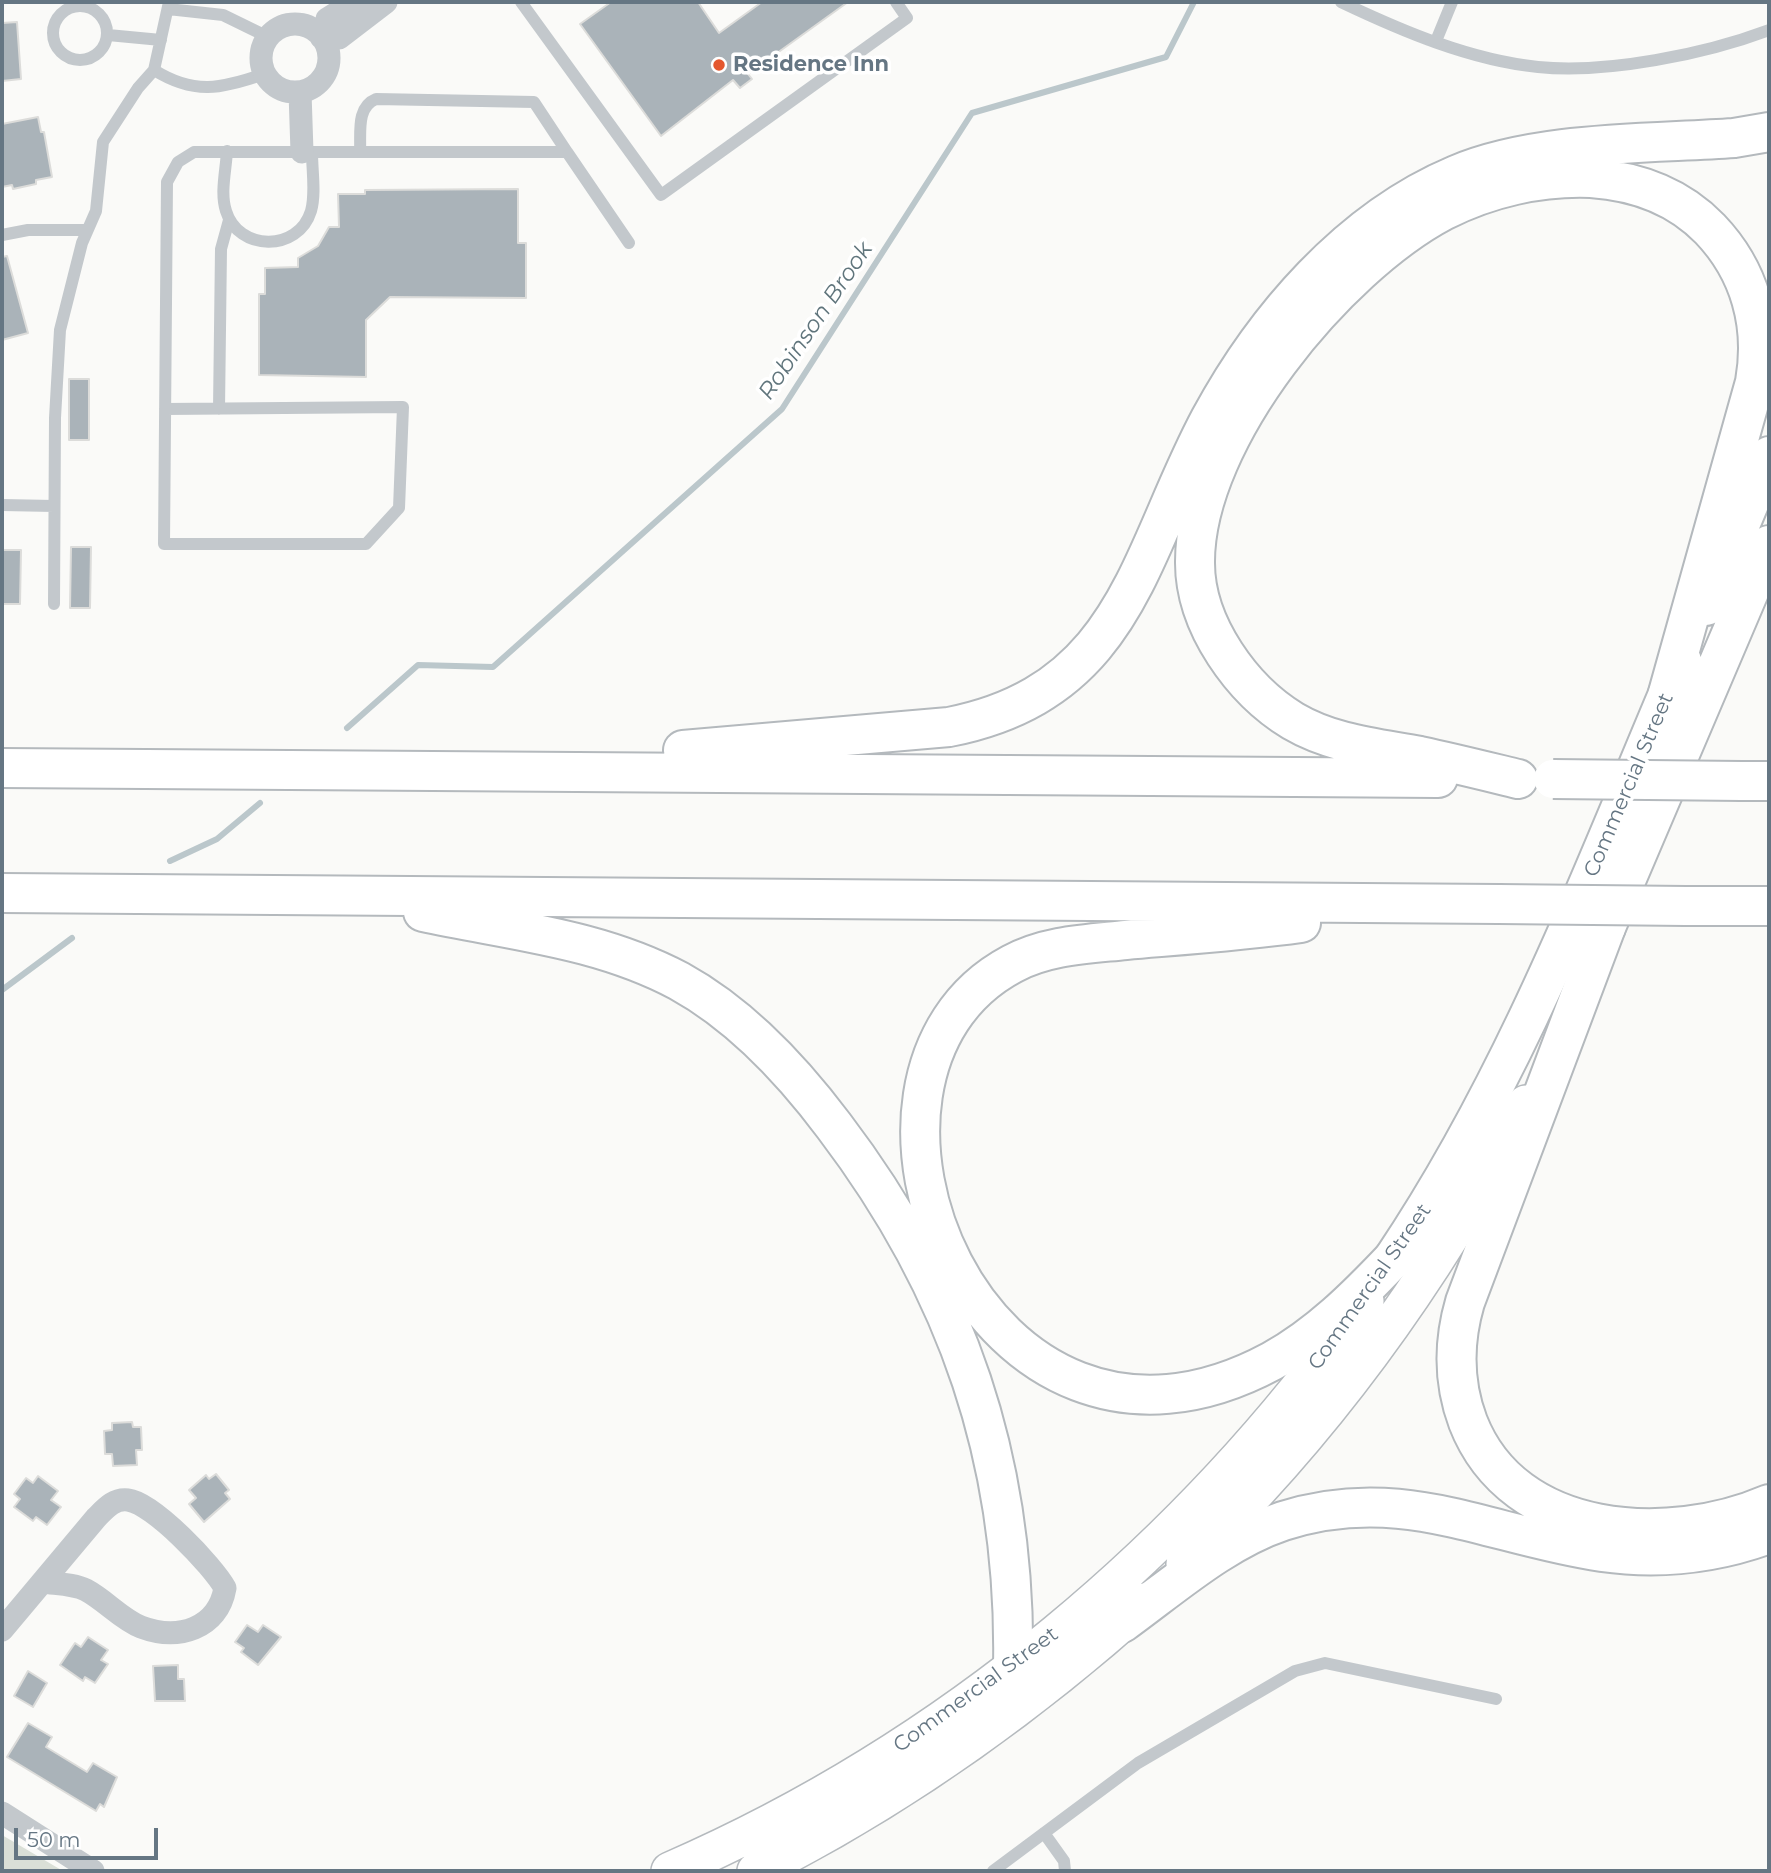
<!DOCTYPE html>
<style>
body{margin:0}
#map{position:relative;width:1771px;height:1873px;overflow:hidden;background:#fafaf8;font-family:Montserrat,sans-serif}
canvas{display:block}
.frame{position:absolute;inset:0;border:4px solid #657683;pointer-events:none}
.scale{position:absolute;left:14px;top:1828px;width:144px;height:32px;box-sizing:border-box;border:4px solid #657683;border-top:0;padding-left:9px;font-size:21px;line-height:24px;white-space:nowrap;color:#657683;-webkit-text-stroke:5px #fff;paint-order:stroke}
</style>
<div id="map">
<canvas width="1771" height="1873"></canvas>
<div class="frame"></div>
<div class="scale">50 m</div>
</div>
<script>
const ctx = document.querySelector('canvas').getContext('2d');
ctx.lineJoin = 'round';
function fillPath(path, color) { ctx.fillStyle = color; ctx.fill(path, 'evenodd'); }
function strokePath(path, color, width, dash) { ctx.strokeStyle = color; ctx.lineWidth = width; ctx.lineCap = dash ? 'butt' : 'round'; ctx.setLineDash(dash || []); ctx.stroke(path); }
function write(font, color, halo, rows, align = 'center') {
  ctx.font = font + ' Montserrat,sans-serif'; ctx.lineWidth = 7; ctx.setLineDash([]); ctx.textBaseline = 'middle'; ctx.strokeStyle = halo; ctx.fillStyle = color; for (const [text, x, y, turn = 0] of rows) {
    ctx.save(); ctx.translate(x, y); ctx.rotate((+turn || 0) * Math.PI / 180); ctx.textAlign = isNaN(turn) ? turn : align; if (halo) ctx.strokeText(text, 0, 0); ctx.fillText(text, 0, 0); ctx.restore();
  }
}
fillPath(new Path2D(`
 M2,1835L63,1871H2Z`), '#dadfd7');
strokePath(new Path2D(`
 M347,728L418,665L493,667L782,409L972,113L1166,57L1194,2
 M170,861L217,839L260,803
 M2,990L72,938`), '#bbc7cb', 6);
const building = new Path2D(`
 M611,2H698L719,33L762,2H848L748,74L752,79L740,88L733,80L661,136L580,24Z
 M17,22L21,79L2,81V23Z
 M38,117L41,132H44L52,177L36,180V184L13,189L12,185L2,187V124Z
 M518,189V243H526V298L390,297L366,320V377L259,375V294H265V268L298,267V258L318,246L329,227H339L338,194H365V190Z
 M7,256L28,333L2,340V257Z
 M69,379H89V440H69Z
 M71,547H91L90,608H70Z
 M2,550H21L20,604H2Z
 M132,1422L133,1427H141L142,1450H136L137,1465L113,1466L112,1454H105L104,1431L112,1430V1423Z
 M216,1474L229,1490L225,1493L230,1499L204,1522L189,1504L196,1498L189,1490L206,1475L209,1479Z
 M38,1476L58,1491L51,1500L61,1507L47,1525L36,1517L33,1521L14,1507L20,1499L14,1494L26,1478L33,1483Z
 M247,1625L258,1632L263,1625L281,1637L258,1665L241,1652L244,1648L235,1642Z
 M88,1637L108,1650L101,1660L108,1664L95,1683L85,1677L83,1681L60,1665L75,1643L81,1647Z
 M178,1665V1679H184L185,1701H155L153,1666Z
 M28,1671L47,1683L33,1707L14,1696Z
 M28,1723L52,1737L46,1747L87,1772L93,1763L117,1777L104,1807L100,1804L96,1811L7,1757Z`);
fillPath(building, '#aab3b9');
strokePath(building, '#dcdcda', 2);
const primary = new Path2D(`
 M1185,1564C1324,1432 1437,1274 1526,1104
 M670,1871C948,1750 1190,1548 1365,1301
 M756,1871C897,1800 1028,1707 1145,1602`);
const trunk = new Path2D(`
 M1706,606L1769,456
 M1606,927L1769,545
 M1393,1259C1517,1075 1595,865 1682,661`);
const motorway = new Path2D(`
 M683,750L949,727C1127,692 1138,554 1210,419C1264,319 1349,220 1456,175C1536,141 1647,144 1734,138L1769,132
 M2,768L1438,778
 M1518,779C1485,771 1453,763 1420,756C1377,748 1332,744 1293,721C1242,690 1195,625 1195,563C1194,438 1337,267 1443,211C1488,188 1540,176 1591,178C1635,181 1678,196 1710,229C1750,271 1765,325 1755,382L1668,693
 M1742,781H1769
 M2,893L1499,904
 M1686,906H1769
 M423,912C511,931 598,938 679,981C741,1015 792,1070 834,1126C958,1289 1017,1462 1013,1667
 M1301,923C1244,931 1185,935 1126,940C1088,944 1047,945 1012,964C802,1076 979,1519 1272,1361C1319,1335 1357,1297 1393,1259
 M1606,927L1465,1302C1453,1343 1453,1382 1468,1422C1514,1540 1669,1547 1769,1504
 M1122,1623C1172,1587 1223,1541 1283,1521C1402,1483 1487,1535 1602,1552C1659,1560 1715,1554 1769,1534`);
strokePath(primary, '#b5babe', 40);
strokePath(trunk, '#b4b9bd', 42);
strokePath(motorway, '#b4b9bd', 42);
strokePath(new Path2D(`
 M521,2L661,195L907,18L896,2
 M1341,2C1402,31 1470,60 1538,67C1607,74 1705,54 1769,30
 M53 33a27 27 0 1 1 54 0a27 27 0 1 1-54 0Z
 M168,9L223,15L268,37
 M108,35L161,40
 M1436,41L1452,2
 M154,70C194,95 221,89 264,74
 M227,151C226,170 220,193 226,211C238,251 298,253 311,211C316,194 312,171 312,152
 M360,152C361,133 356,107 376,99L534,102L567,152
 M2,235L28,230H87
 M165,409L403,407L399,508L366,544H164L167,182L178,162L194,152H567L629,243
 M219,409L221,249L229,220
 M2,505L54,506
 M54,604L55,418L60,330L82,243L96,211L103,142L138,88L154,70L169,2
 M1044,1833L1064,1861L1065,1871
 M993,1871L1138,1763L1295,1671L1325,1663L1496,1699`), '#c3c8cc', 12);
strokePath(new Path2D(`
 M261 58a34 34 0 1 1 68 0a34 34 0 1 1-68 0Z
 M326,33L339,38L386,2
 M321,37L326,33L327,19L354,2
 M300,92L302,152
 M2,1630L96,1518C105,1509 114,1498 128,1500C153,1503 213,1566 225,1588C218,1629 178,1641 141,1627C121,1619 105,1600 86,1590C74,1584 57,1584 43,1582
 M2,1813L93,1871`), '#c3c8cc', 23);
strokePath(primary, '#fff', 37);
strokePath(trunk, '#fff', 38);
strokePath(motorway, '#fff', 38);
const motorwayBridge = new Path2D(`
 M1553,779L1742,781
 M1499,904L1686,906`);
strokePath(motorwayBridge, '#b4b9bd', 42, []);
strokePath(motorwayBridge, '#fff', 38);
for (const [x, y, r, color] of [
 [719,65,7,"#e4572e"]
]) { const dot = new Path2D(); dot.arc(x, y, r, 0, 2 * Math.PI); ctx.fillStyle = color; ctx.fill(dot); strokePath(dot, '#fff', 2.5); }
write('bold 21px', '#657683', '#fff', [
 ["Residence Inn",733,65]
], 'left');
write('21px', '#657683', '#fff', [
 ["Commercial Street",1629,785,-67],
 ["Commercial Street",1370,1287,-55],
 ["Commercial Street",976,1690,-36]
]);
write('italic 23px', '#60757c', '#fff', [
 ["Robinson Brook",816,321,-56]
]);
</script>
